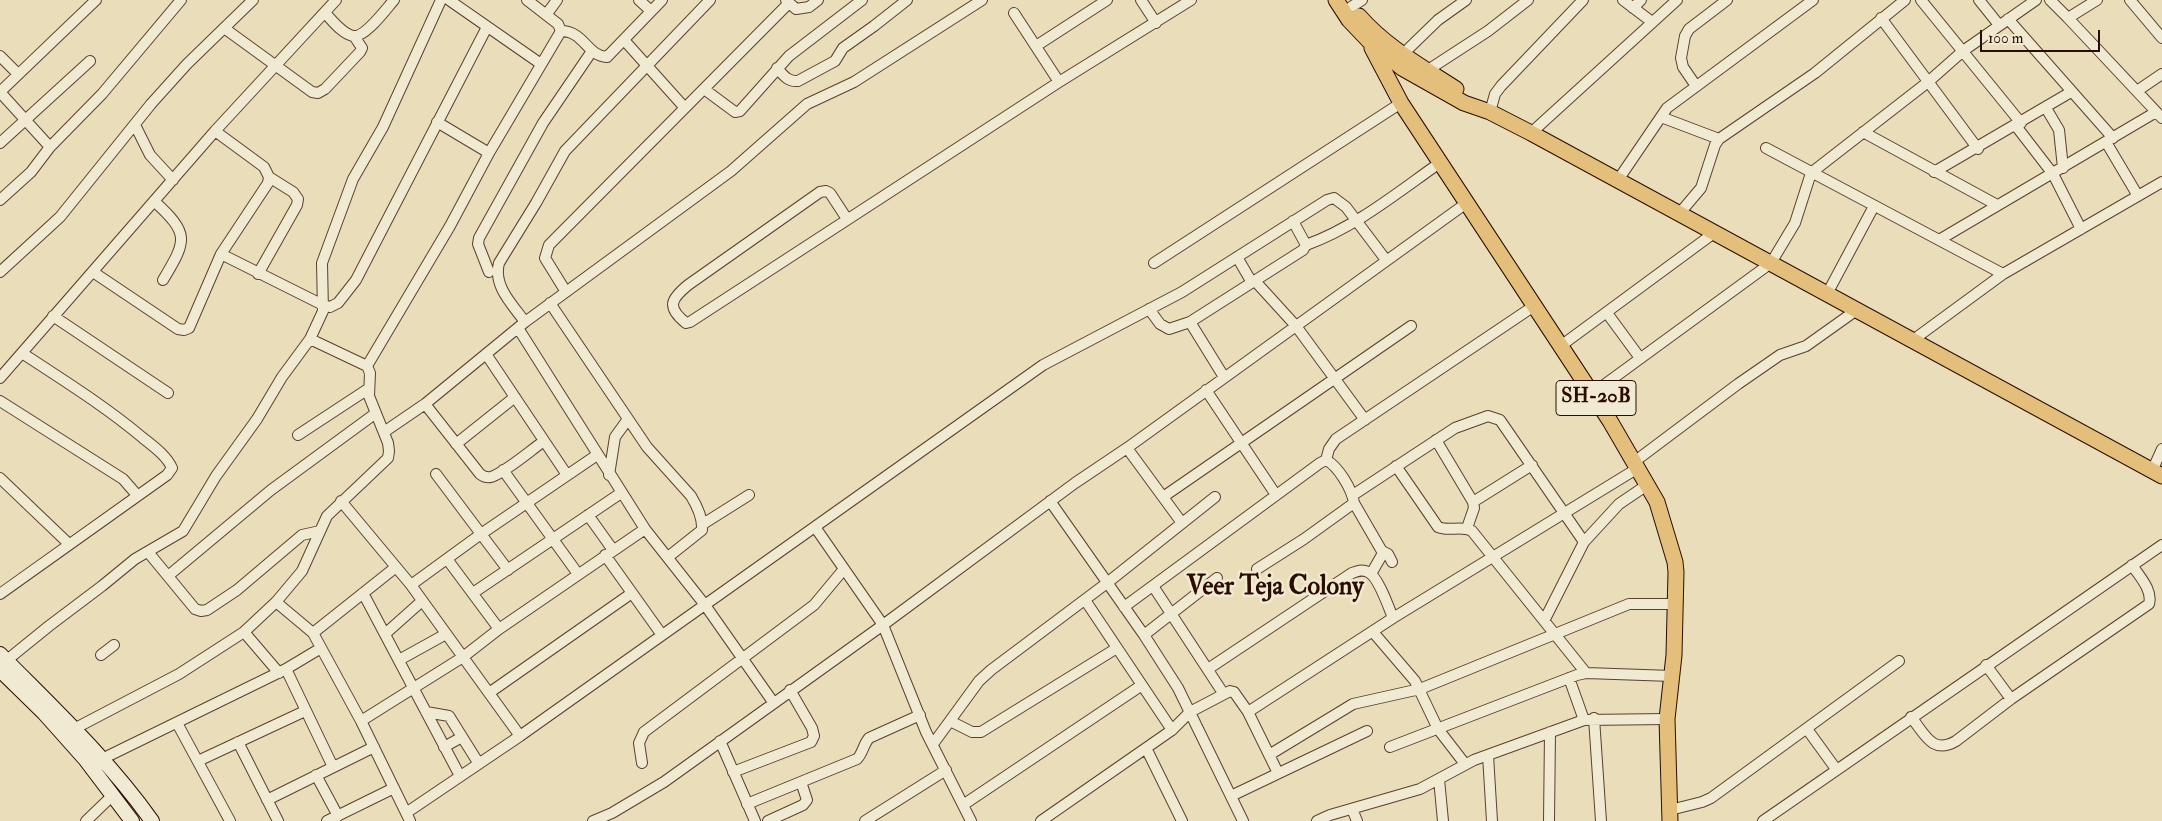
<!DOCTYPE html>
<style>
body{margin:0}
#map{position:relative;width:2162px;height:821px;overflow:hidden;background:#e9deb9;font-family:"IM FELL Double Pica",serif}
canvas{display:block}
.scale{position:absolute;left:1980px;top:30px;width:120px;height:22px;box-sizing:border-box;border:2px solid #2a0c00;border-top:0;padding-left:6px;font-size:15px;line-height:18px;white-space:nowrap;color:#2a0c00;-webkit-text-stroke:4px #f1ead2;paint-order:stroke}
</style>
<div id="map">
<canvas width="2162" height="821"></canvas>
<div class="scale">100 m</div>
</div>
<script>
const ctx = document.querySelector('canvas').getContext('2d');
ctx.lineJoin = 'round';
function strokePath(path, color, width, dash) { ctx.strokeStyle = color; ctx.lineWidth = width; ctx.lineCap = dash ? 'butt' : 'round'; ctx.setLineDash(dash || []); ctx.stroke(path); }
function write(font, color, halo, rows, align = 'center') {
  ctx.font = font + ' "IM FELL Double Pica",serif'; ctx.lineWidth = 5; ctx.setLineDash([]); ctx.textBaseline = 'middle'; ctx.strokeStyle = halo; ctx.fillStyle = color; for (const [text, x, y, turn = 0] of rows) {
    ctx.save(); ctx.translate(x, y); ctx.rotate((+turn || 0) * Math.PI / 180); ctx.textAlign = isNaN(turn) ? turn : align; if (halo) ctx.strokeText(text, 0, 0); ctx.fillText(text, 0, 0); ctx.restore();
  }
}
const street = new Path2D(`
 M449,0L541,64
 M639,0L651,11
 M786,0L796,9L809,7L818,0
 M1141,0L1156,23
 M1623,0L1652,22
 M1921,0L2021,123
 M1979,0L1999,25
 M2050,0L2068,18
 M2097,0L2068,18L2162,118
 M2130,0L2162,38
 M1351,7L1362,0
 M1633,8L1641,0
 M325,13C332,20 342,34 353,36C365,38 386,9 394,0
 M1014,13L1059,82
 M546,15L557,0
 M1881,18L1978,149
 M2008,19L2113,138
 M224,28L312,92L318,93L325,89L360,52L362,48L354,36
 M561,31C584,31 587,56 607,57L662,0
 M624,40L685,108
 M1036,46L1107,0
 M1403,54L1438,20L1466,0
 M0,56L18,74
 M777,68C783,75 788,82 798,81L835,61L843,48L874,26L907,0
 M1428,70L1488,31L1528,0
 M1696,86L1683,67L1681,58L1685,36L1689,29L1727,0
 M704,89L735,112L740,111L789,56L862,0
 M2137,91L2162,74
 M0,92L96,0
 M0,92L50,147
 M2046,108L2059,130L2063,168
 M1490,112L1495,94L1501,86L1583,0
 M1661,117L1719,139
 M437,122L489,153
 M135,125L150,155L173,180
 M2016,126L2053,174L2081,229
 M1863,132L1997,205
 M1531,133L1677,0
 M2106,142L2138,196
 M0,143L90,61
 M1766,148L2003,274
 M1934,172L2071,92
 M1618,180L1667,108L1813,0
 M0,200L31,172L50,147L102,94L181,0
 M154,201C190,234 187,240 163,280
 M1679,214L1701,188L1715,145L1719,139L1815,73L1905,0
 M847,219L830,193L826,191L820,192L688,285C671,299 666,307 686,323L690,322L1059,82L1191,0
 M1939,240L2156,112
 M1306,245C1356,227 1398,192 1441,162
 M221,254L323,305L330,307L338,303L356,280L487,27
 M1237,257L1251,281H1255L1296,326L1365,420
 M1154,263L1401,103
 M0,272L60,217L151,104L187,64L253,0
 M93,272L178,329L184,330L189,328L221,254L268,183L269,177L264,167L215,131
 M489,272L478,244L479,238L543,123L592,51
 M258,274L297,205L298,199L293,192L269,177
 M566,292L545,258L549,245L788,4
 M1827,294L1874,206
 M550,303L647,447L691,496C697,506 703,519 702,530L668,557
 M1149,309L1160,324L1169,329L1190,322L1303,250L1306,245L1293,221
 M1607,313L1640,358
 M53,316L168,393
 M525,322C512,304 493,286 499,263L536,203L565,151L710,0
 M1190,322L1224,377
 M518,328L645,529L705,605L773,702
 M310,339L323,311L322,263L353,179L383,127L441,0
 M1913,340L2003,274L2162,182
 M1562,345L1714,233
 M486,354L567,475
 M367,366L450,226L489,153L561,31L558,24L527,0
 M0,378L215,131L336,0
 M1206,390L1276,495
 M1593,393L1771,263L1795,223L1811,173L1928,82L1963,51L2036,0
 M0,401L123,479L137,495
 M425,404L480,474C484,477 487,478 491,477C506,472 531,450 544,441
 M384,432L425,404L525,322L731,171L807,104L854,82L982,0
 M298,435L368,389
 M1436,440L1473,502L1474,508L1467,528
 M456,444L515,397
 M1127,448L1182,523
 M1326,460L1329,449L1336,439L1534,306
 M1634,462L1738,384L1780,355L1806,346L1858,309
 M1396,466L1438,527C1449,532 1461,525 1472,531L1586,673
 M503,470L578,574
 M2152,471L2162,449
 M436,474L508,570
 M609,475L615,437L628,419
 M0,478L69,544
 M1353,495L1455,428L1488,416L1500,420L1584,542
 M1163,497L1411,326
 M341,501L411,585L520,736
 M1050,501L1144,635L1178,688L1243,821
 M1473,502L1532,465
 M1354,503L1383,553L1371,574
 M588,515L613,550
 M703,524L749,495
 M815,527L883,625L926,732L971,821
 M1382,551L1388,554L1392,562
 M148,552L195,609L201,611L207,610L237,590L302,535L320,531
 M605,555L662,635
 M447,559L499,629
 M168,576L271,490L376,413
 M411,585L481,534L597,455
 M1153,586L1223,693
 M363,593L460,776
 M473,593L621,493
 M0,594L167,475L172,468C167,456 153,446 143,438C105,406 63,380 22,353
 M1085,600L1172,730
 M276,602L313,633L361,721L410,821
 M1124,607L1320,463L1326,460C1338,466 1352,489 1354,503L1304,539L1257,569
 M1544,621L1584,542L1619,504L1647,485
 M244,632L279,673
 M1373,632L1415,681L1438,729L1465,764
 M313,633L396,567
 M385,634L422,601
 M1144,635L1217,578
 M101,655L114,645
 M399,660L446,634
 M2,664L49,626L102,586L135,559L183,531L216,476L257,419L282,377L310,339L367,366L370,373L369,396L388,443L389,451L388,458L327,516L302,571L276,602L244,632L179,674L70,731
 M1986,665L2011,699
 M286,669L333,767
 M1208,669L1352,573C1357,571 1362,569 1368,572C1378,576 1389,608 1393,618
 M1569,678L1584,720
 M489,693L632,593
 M426,712L449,716L479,764
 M1248,712L1393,618L1638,468
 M1911,717C1925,734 1932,755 1956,741L2011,699L2149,604C2153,590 2139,576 2132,565
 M1594,718L1601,821
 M361,721L463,657L499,629L645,529
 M950,721L972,732H981L1117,648
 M177,723L230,821
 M1807,729L1836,769
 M720,741L755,821
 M238,742L278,821
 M933,744L979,681L991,670L1107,583L1215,497
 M444,747L462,737
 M1390,747L1577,675L1586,673L1672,676
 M1146,748L1182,821
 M1269,755L1353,704L1420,689L1629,604H1675
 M1488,755L1492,821
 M102,759L286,669L321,648
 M198,761L305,711
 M642,763L639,743L644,732L814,605L844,569
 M733,772L811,742L814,736L812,728L790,690
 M316,775L338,816
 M1439,779L1443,821
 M1231,796L1367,731
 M267,800L374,747
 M747,804L857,759C863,753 863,745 869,738L920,715
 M963,805L1142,685
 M1352,809L1357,821
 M1670,810L1702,802L1711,798L1899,661
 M406,813L520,736L1043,365L1182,292L1327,200L1334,198L1346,207L1386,260
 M86,821L113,795
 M327,821L394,788
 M593,821L612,813L664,782L883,625L1075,483L1127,448L1468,202
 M768,821L803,805L807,800L801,782
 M865,821L946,770
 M1041,821L1172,730L1190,712L1230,691L1234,692L1248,712L1278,773
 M1317,821L1330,815L1420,789L1474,760L1584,720L1667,719
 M1549,821L1550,732
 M1763,821L2162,545`);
const secondary = new Path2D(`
 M0,654C53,708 108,759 152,821
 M0,670L44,713L85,759L132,821`);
const primary = new Path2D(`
 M1336,0L1349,20L1369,41L1402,68L1464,103L1490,112L1531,133L2162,476
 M1359,16C1386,47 1422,67 1456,89
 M1372,48L1401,103L1610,421L1657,502L1675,562L1676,572L1674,655L1667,719L1670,821`);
strokePath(street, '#5a402e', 12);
strokePath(secondary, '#2a0c00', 16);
strokePath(primary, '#2a0c00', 17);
strokePath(street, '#f1ead2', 10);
strokePath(secondary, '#f1ead2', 14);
strokePath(primary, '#e4bf7c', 15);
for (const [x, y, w] of [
 [1596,398,80]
]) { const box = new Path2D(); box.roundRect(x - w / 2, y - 17.5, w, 35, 4); ctx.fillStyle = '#f1ead2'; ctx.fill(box); strokePath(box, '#2a0c00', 1); }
write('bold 20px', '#2a0c00', null, [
 ["SH-20B",1596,398]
]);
write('bold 26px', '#2a0c00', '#f1ead2', [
 ["Veer Teja Colony",1275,588]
]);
</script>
